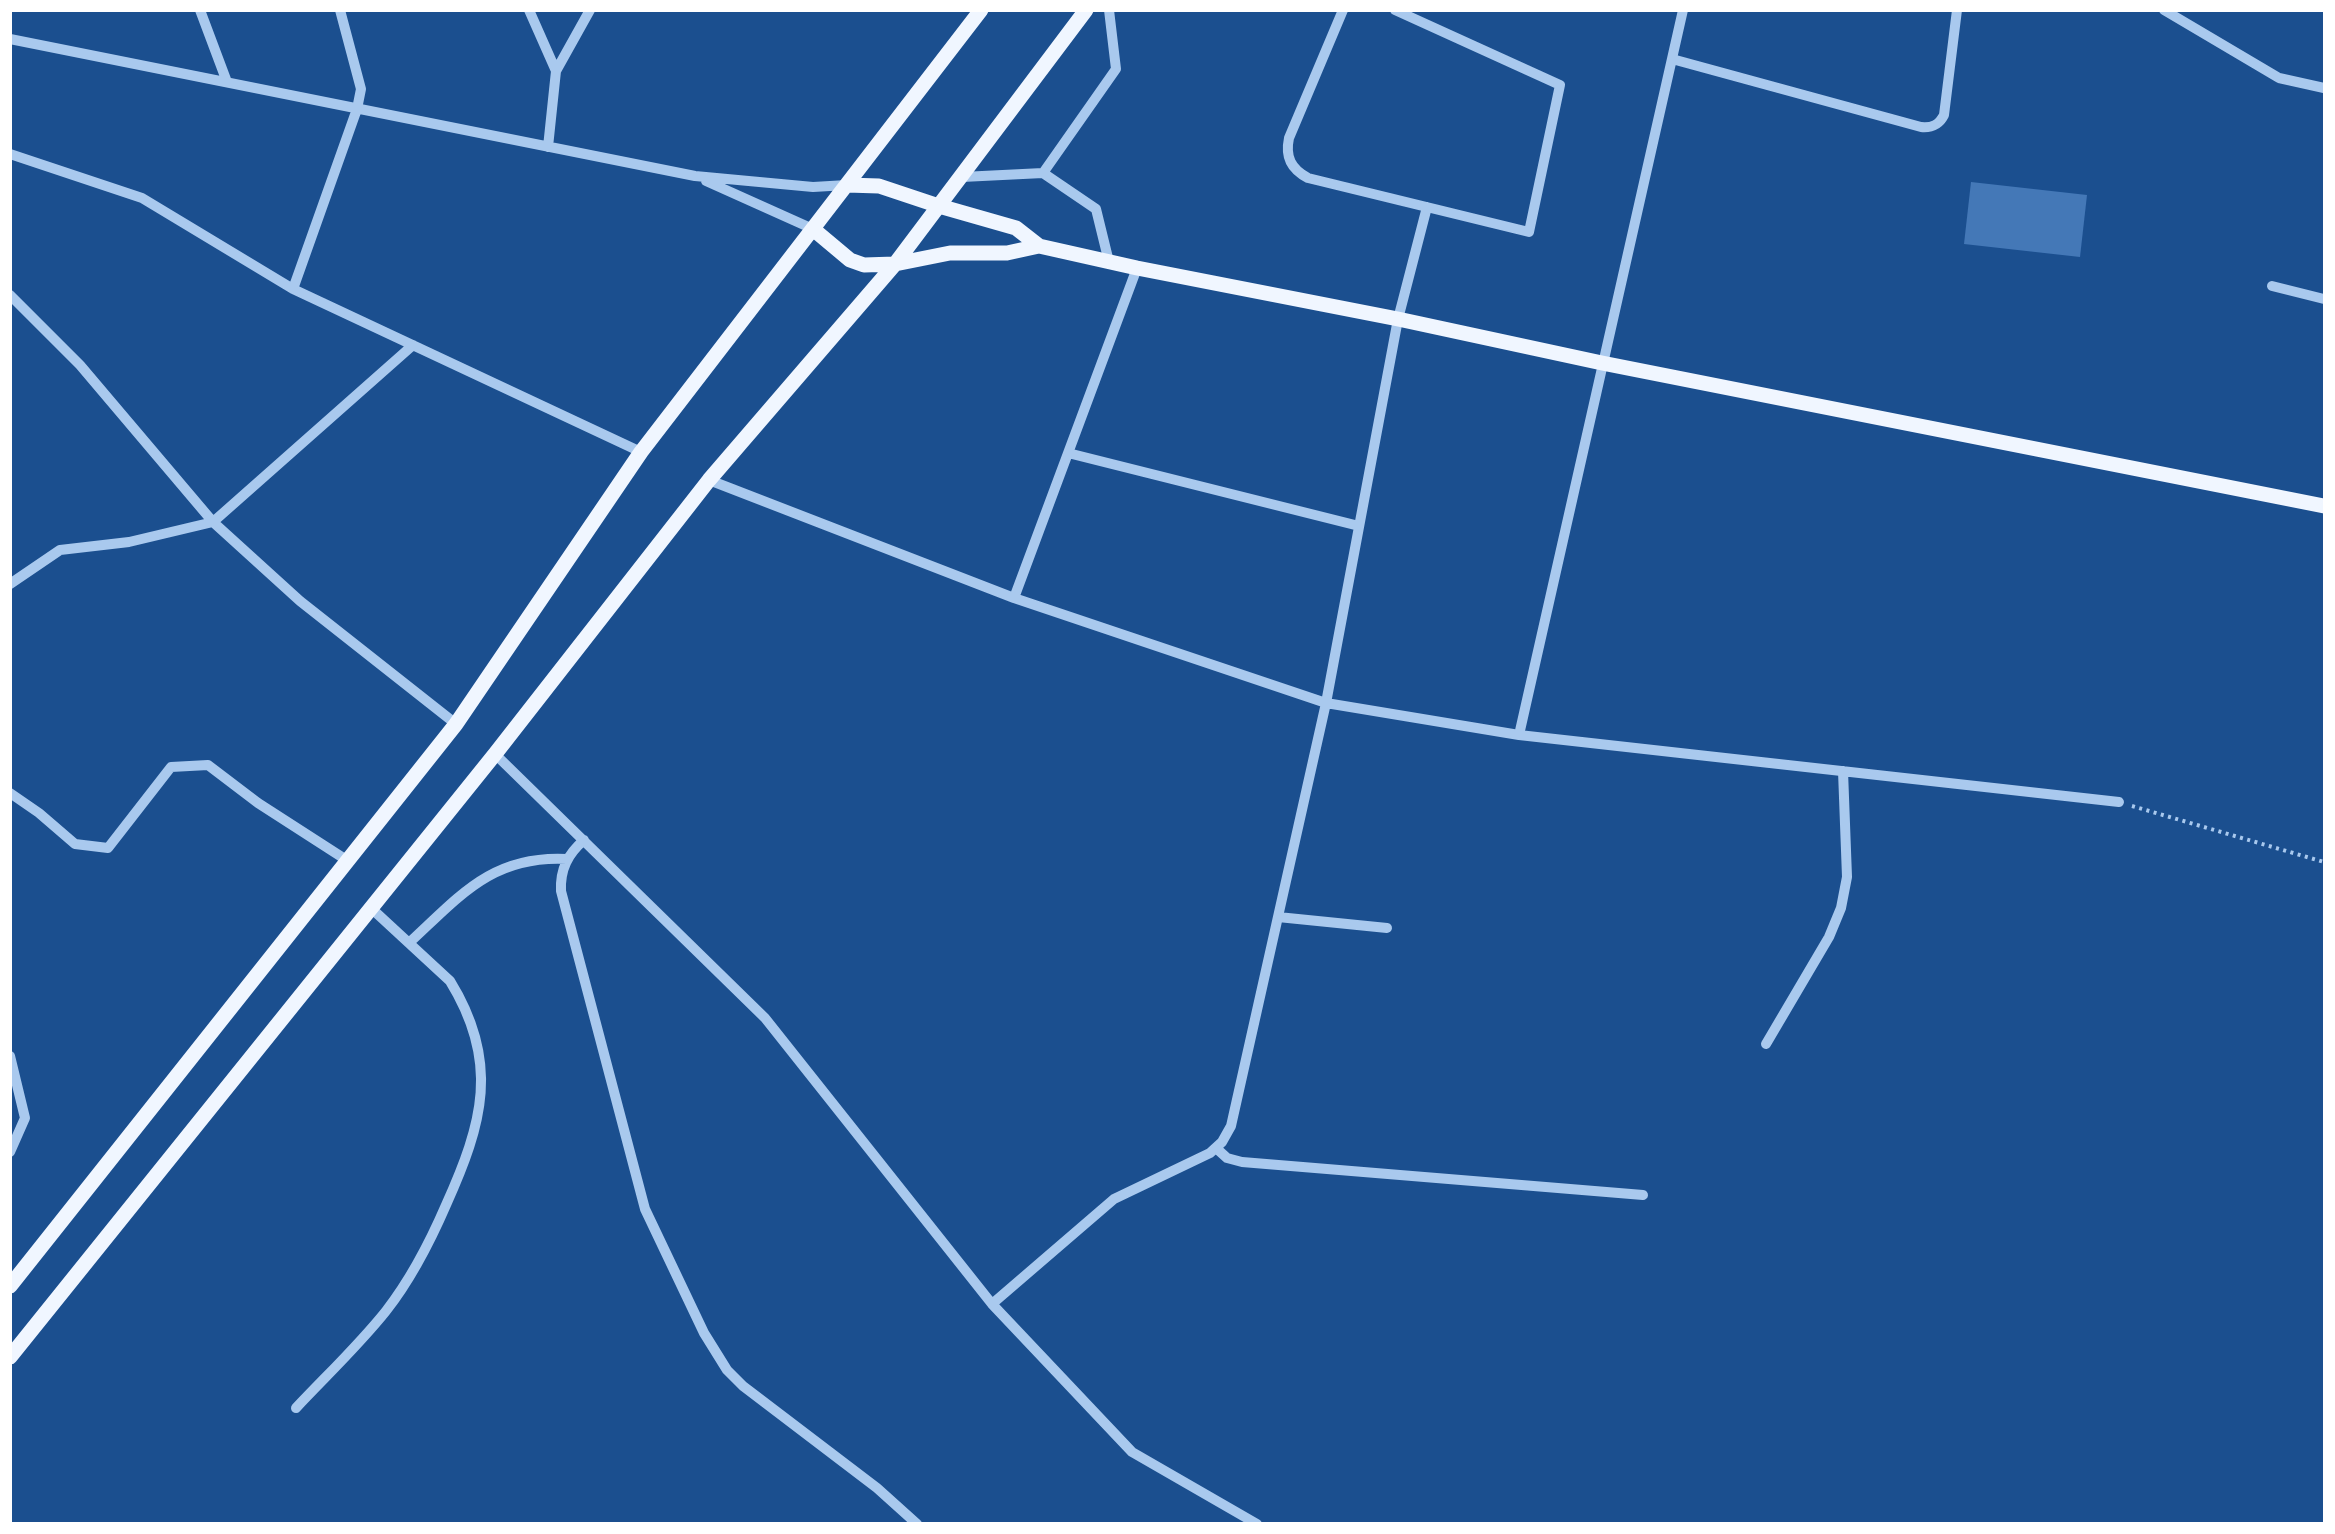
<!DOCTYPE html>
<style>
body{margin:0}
#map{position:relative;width:2335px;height:1534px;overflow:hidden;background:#1b4f8f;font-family:"Fira Sans",sans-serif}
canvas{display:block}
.frame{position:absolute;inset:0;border:12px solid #fff;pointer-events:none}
</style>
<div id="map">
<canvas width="2335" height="1534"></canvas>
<div class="frame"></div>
</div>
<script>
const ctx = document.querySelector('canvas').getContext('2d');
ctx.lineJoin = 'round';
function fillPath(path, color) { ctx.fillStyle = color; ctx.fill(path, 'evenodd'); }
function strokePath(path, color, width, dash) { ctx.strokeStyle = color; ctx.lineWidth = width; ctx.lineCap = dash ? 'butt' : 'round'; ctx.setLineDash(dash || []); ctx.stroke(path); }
fillPath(new Path2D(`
 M1971,182L2087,195L2080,257L1964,244Z`), '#4478b7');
strokePath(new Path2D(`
 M2132,806L2324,862`), '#a9c9ee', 4, [3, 4.5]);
strokePath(new Path2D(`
 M200,10L227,82
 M529,10L556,71
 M1343,10L1289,138C1285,157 1291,169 1308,178L1529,232L1560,85L1395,10
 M2164,10L2279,78L2324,88
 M10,39L695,176L813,187L847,185
 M1672,59L1921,127C1932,128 1939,125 1944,115L1957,10
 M548,147L556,71L590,10
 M10,154L142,198L293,289L641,452
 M1043,173L1096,209L1109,262
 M962,177L1043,173L1116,69L1109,10
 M706,181L813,229
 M2272,286L2324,299
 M293,289L357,109L361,89L340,10
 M10,295L80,365L213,522L300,601L456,724
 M1068,453L1359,526
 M709,480L1014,598L1326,703L1519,735L2119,802
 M10,584L60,550L129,542L213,522L413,345
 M1014,598L1137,268
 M1519,735L1683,10
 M495,754L765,1018L992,1304L1114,1199L1210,1153L1222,1142L1231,1126L1326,703L1398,319L1427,207
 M10,793L39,813L75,844L108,848L171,767L208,765L258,803L348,861
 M584,840C568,854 560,869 561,891L645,1209L704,1333L727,1370L743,1386L877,1488L917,1524
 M1278,917L1387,928
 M409,943C460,896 492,855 567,859
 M1766,1044L1829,937L1841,908L1847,877L1843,771
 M10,1056L25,1118L10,1152
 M1216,1148L1227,1158L1242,1162L1643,1195
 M992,1304L1132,1452L1257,1524
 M296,1408C326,1376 359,1345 386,1311C411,1279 430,1242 446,1205C483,1123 500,1062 450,981L371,908`), '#a9c9ee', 10);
strokePath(new Path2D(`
 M847,185L879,186L939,206L1016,228L1039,246L1137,268L1398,319L1602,363L2324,506
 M813,229L850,260L864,265L895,264L950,253H1007L1039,246
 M10,1286L456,724L641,452L981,10
 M10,1357L495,754L709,480L895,264L1086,10`), '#f0f6ff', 15);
</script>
